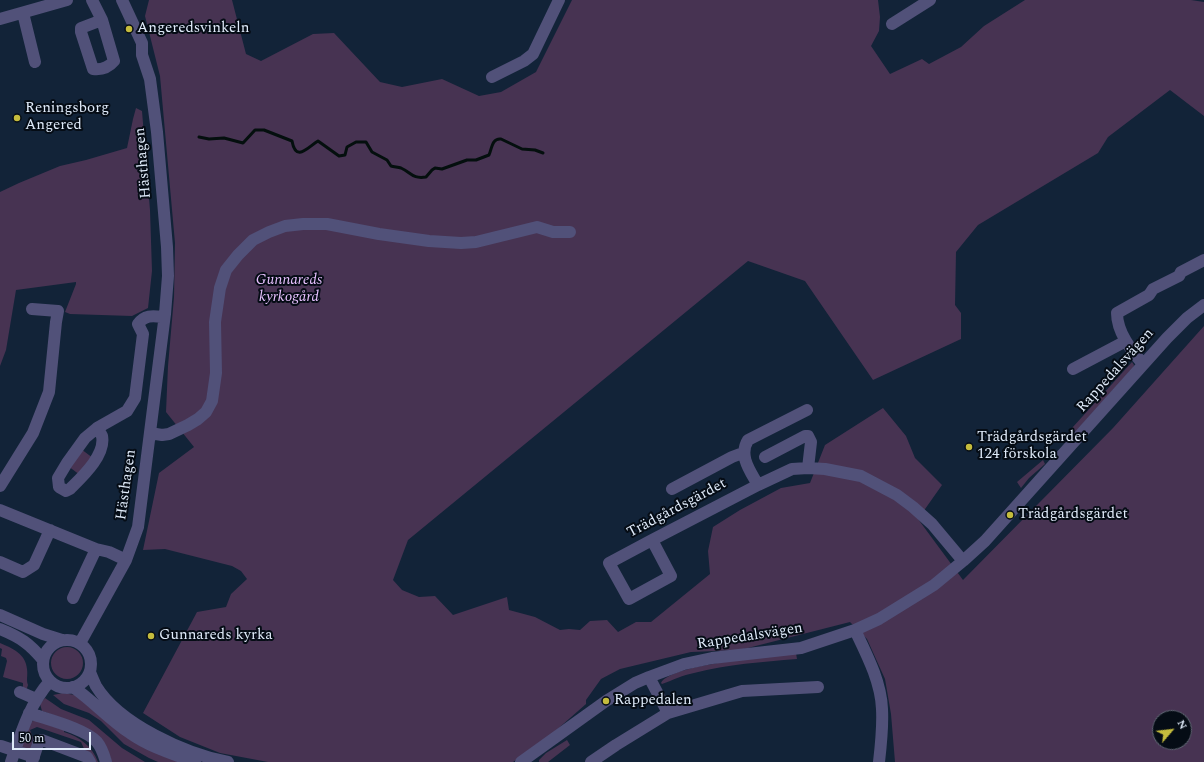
<!DOCTYPE html>
<meta charset="utf-8">
<style>
body{margin:0}
#map{position:relative;width:1204px;height:762px;overflow:hidden;background:#122338;font-family:Spectral,serif}
canvas{display:block}
.north{position:absolute;left:1152px;top:710px;width:40px;height:40px;box-sizing:border-box;background:#050c15;border:1px solid #5d6571;border-radius:50%;rotate:62deg;font-size:11px;font-weight:700;line-height:16px;text-align:center;color:#e0ebfa}
.north::after{content:'';display:block;margin:auto;width:14px;height:18px;background:#c5bc3d;clip-path:polygon(50% 0,100% 100%,50% 72%,0 100%)}
.scale{position:absolute;left:12px;top:732px;width:79px;height:18px;box-sizing:border-box;border:2px solid #e0ebfa;border-top:0;padding-left:5px;font-size:12px;line-height:14px;white-space:nowrap;color:#e0ebfa;-webkit-text-stroke:3px #050c15;paint-order:stroke}
</style>
<div id="map">
<canvas width="1204" height="762"></canvas>
<div class="north">N</div>
<div class="scale">50 m</div>
</div>
<script>
const ctx = document.querySelector('canvas').getContext('2d');
ctx.lineJoin = 'round';
function fillPath(path, color) { ctx.fillStyle = color; ctx.fill(path, 'evenodd'); }
function strokePath(path, color, width, dash) { ctx.strokeStyle = color; ctx.lineWidth = width; ctx.lineCap = dash ? 'butt' : 'round'; ctx.setLineDash(dash || []); ctx.stroke(path); }
function write(font, color, halo, rows, align = 'center') {
  ctx.font = font + ' Spectral,serif'; ctx.lineWidth = 4; ctx.setLineDash([]); ctx.textBaseline = 'middle'; ctx.strokeStyle = halo; ctx.fillStyle = color; for (const [text, x, y, turn = 0] of rows) {
    ctx.save(); ctx.translate(x, y); ctx.rotate((+turn || 0) * Math.PI / 180); ctx.textAlign = isNaN(turn) ? turn : align; if (halo) ctx.strokeText(text, 0, 0); ctx.fillText(text, 0, 0); ctx.restore();
  }
}
fillPath(new Path2D(`
 M149,0H232L246,54L261,61L313,34L334,33L380,82L402,87L442,79L479,96L501,92L536,72L572,0H878L880,17L879,31L871,46L890,74L922,59L929,64L961,47L984,26L1025,0H1191L1204,2V116L1170,90L1108,137L1098,153L978,225L956,252L955,305L961,313V339L873,380L805,281L748,261L408,540L393,580L402,590L419,597L435,596L453,615L507,597L509,610L535,617L560,630L569,629L580,630L590,621L607,620L618,632L636,622H651L710,574L708,551L713,527L740,510L781,488L810,483L825,445L883,408L906,436L915,458L942,485L918,519L963,580L1113,428L1204,326V762H895L891,714L885,679L867,639L850,622L740,650L691,652L620,669L601,679L586,700V704L553,733L513,762H268L220,753L180,737L143,713L197,612L226,607L231,594L247,579L241,571L232,566L165,549L143,550L159,473L194,447L166,412L168,366L174,297L175,243L160,76L145,16ZM1160,718H1184V742H1160Z
 M136,108L142,111L150,210L152,271L148,308L132,316L70,314L65,312L76,284V282L16,290L6,350L0,366V192L19,183L60,166L86,160L127,148L133,119Z
 M1132,362L1134,365L1133,368L1076,431L1073,430L1072,428Z
 M81,449L93,458L80,475L68,466Z
 M1043,460L1045,464L1029,478L1021,488L1017,482Z
 M0,643C12,648 26,654 27,669C28,675 26,680 28,685L26,691L23,692V683L3,677L7,661L6,658L1,656L2,649L0,648Z
 M51 663a16 16 0 1 1 32 0a16 16 0 1 1-32 0Z
 M796,653L797,659C762,662 728,664 694,673C683,675 673,680 662,684L661,683C670,664 773,656 796,653Z
 M63,693L75,695L178,762H158L149,758L124,744L101,721L89,713L64,704L53,695Z
 M45,698L61,709L89,720L122,748L145,762H112L108,752L64,719L42,711L40,704Z
 M33,721H38L64,730V732C80,737 92,746 98,762H94L86,753L81,742L37,727L30,730L33,738L31,748L28,750L22,747L31,722Z
 M567,740L570,745L548,762H539V760L546,753Z`), '#473352');
strokePath(new Path2D(`
 M199,137L209,139L224,138L243,143L255,130H264L292,141C296,163 308,147 318,141L339,156L345,155L347,147L356,142H366L372,152L387,160L391,166C394,167 398,167 401,168C412,173 412,179 426,177L432,170L435,168L442,169L467,160H476L489,155C492,148 492,138 501,139L522,149L535,150L543,153`), '#040f0e', 3);
strokePath(new Path2D(`
 M92,0L102,20L114,61C109,67 102,70 93,69L81,32V28L102,20
 M23,13L35,62
 M0,19L67,0
 M892,24L930,0
 M492,77L524,61L533,54L559,0
 M1143,364C1131,350 1117,332 1117,313L1149,295L1153,289L1179,276L1181,272L1204,260
 M1073,369L1126,341
 M97,428C99,430 101,434 102,436C106,455 82,477 70,489L66,491L59,487L58,478L67,463L85,438L97,428L127,411L135,398L143,334L138,324C145,314 154,316 164,317
 M150,433L162,435L169,434L188,425L198,419L206,412L212,401L216,373L215,322L220,288L226,270L238,255L253,240L269,232L285,226L303,224H327L379,234L429,241L461,243L476,242L537,227L553,232H570
 M765,457L805,436H808L811,442L808,468
 M758,485C751,472 738,456 748,440L807,410
 M0,486L33,433L49,392L56,322L58,311L32,309
 M672,489L732,457L740,454L744,456
 M0,510L96,549L109,552L126,560
 M652,540L671,576L629,599L609,563L652,540L758,485L792,469L808,468L825,469L861,476L897,495L913,507L932,524L963,561
 M0,562L23,572L34,565L50,530
 M73,598L96,549
 M0,615L43,634L62,640
 M0,629C20,637 30,644 43,660
 M855,630C867,655 881,682 882,709C883,727 881,745 879,762
 M43 664a24 24 0 1 1 48 0a24 24 0 1 1-48 0Z
 M80,643L126,560L138,527L165,314L168,276L167,247L157,132L150,79L142,55V43L122,0
 M90,672C92,677 94,682 96,686C119,724 186,754 228,762
 M649,677L668,713
 M73,687C93,701 110,720 130,733C150,747 173,754 195,762
 M20,692L36,699
 M29,713C46,719 86,729 97,742C102,748 104,755 106,762
 M1,746L34,757
 M11,762C21,733 29,705 50,681
 M32,762L38,744L42,740L87,757L90,762
 M521,762L606,701L635,683L649,677L684,664L712,658L801,648L855,630L879,619L934,585L963,561L985,541L1167,338L1187,318L1204,305
 M591,762L616,745L668,713L742,691L818,687`), '#515179', 12);
for (const [x, y, r, color] of [
 [129,29,4,"#c5bc3d"],
 [17,118,4,"#c5bc3d"],
 [969,447,4,"#c5bc3d"],
 [1010,515,4,"#c5bc3d"],
 [151,636,4,"#c5bc3d"],
 [606,701,4,"#c5bc3d"]
]) { const dot = new Path2D(); dot.arc(x, y, r, 0, 2 * Math.PI); ctx.fillStyle = color; ctx.fill(dot); strokePath(dot, '#050c15', 1.5); }
write('15px', '#e0ebfa', '#050c15', [
 ["Angeredsvinkeln",137,29],
 ["Reningsborg",25,109],
 ["Angered",25,126],
 ["Trädgårdsgärdet",977,438],
 ["124 förskola",977,455],
 ["Trädgårdsgärdet",1018,515],
 ["Gunnareds kyrka",159,636],
 ["Rappedalen",614,701]
], 'left');
write('15px', '#e0ebfa', '#050c15', [
 ["Hästhagen",144,163,-95],
 ["Rappedalsvägen",1116,371,-48],
 ["Hästhagen",127,485,-82],
 ["Trädgårdsgärdet",677,509,-28],
 ["Rappedalsvägen",750,637,-9]
]);
write('italic 15px', '#e8c1ff', '#050c15', [
 ["Gunnareds",289,281],
 ["kyrkogård",289,298]
]);
</script>
